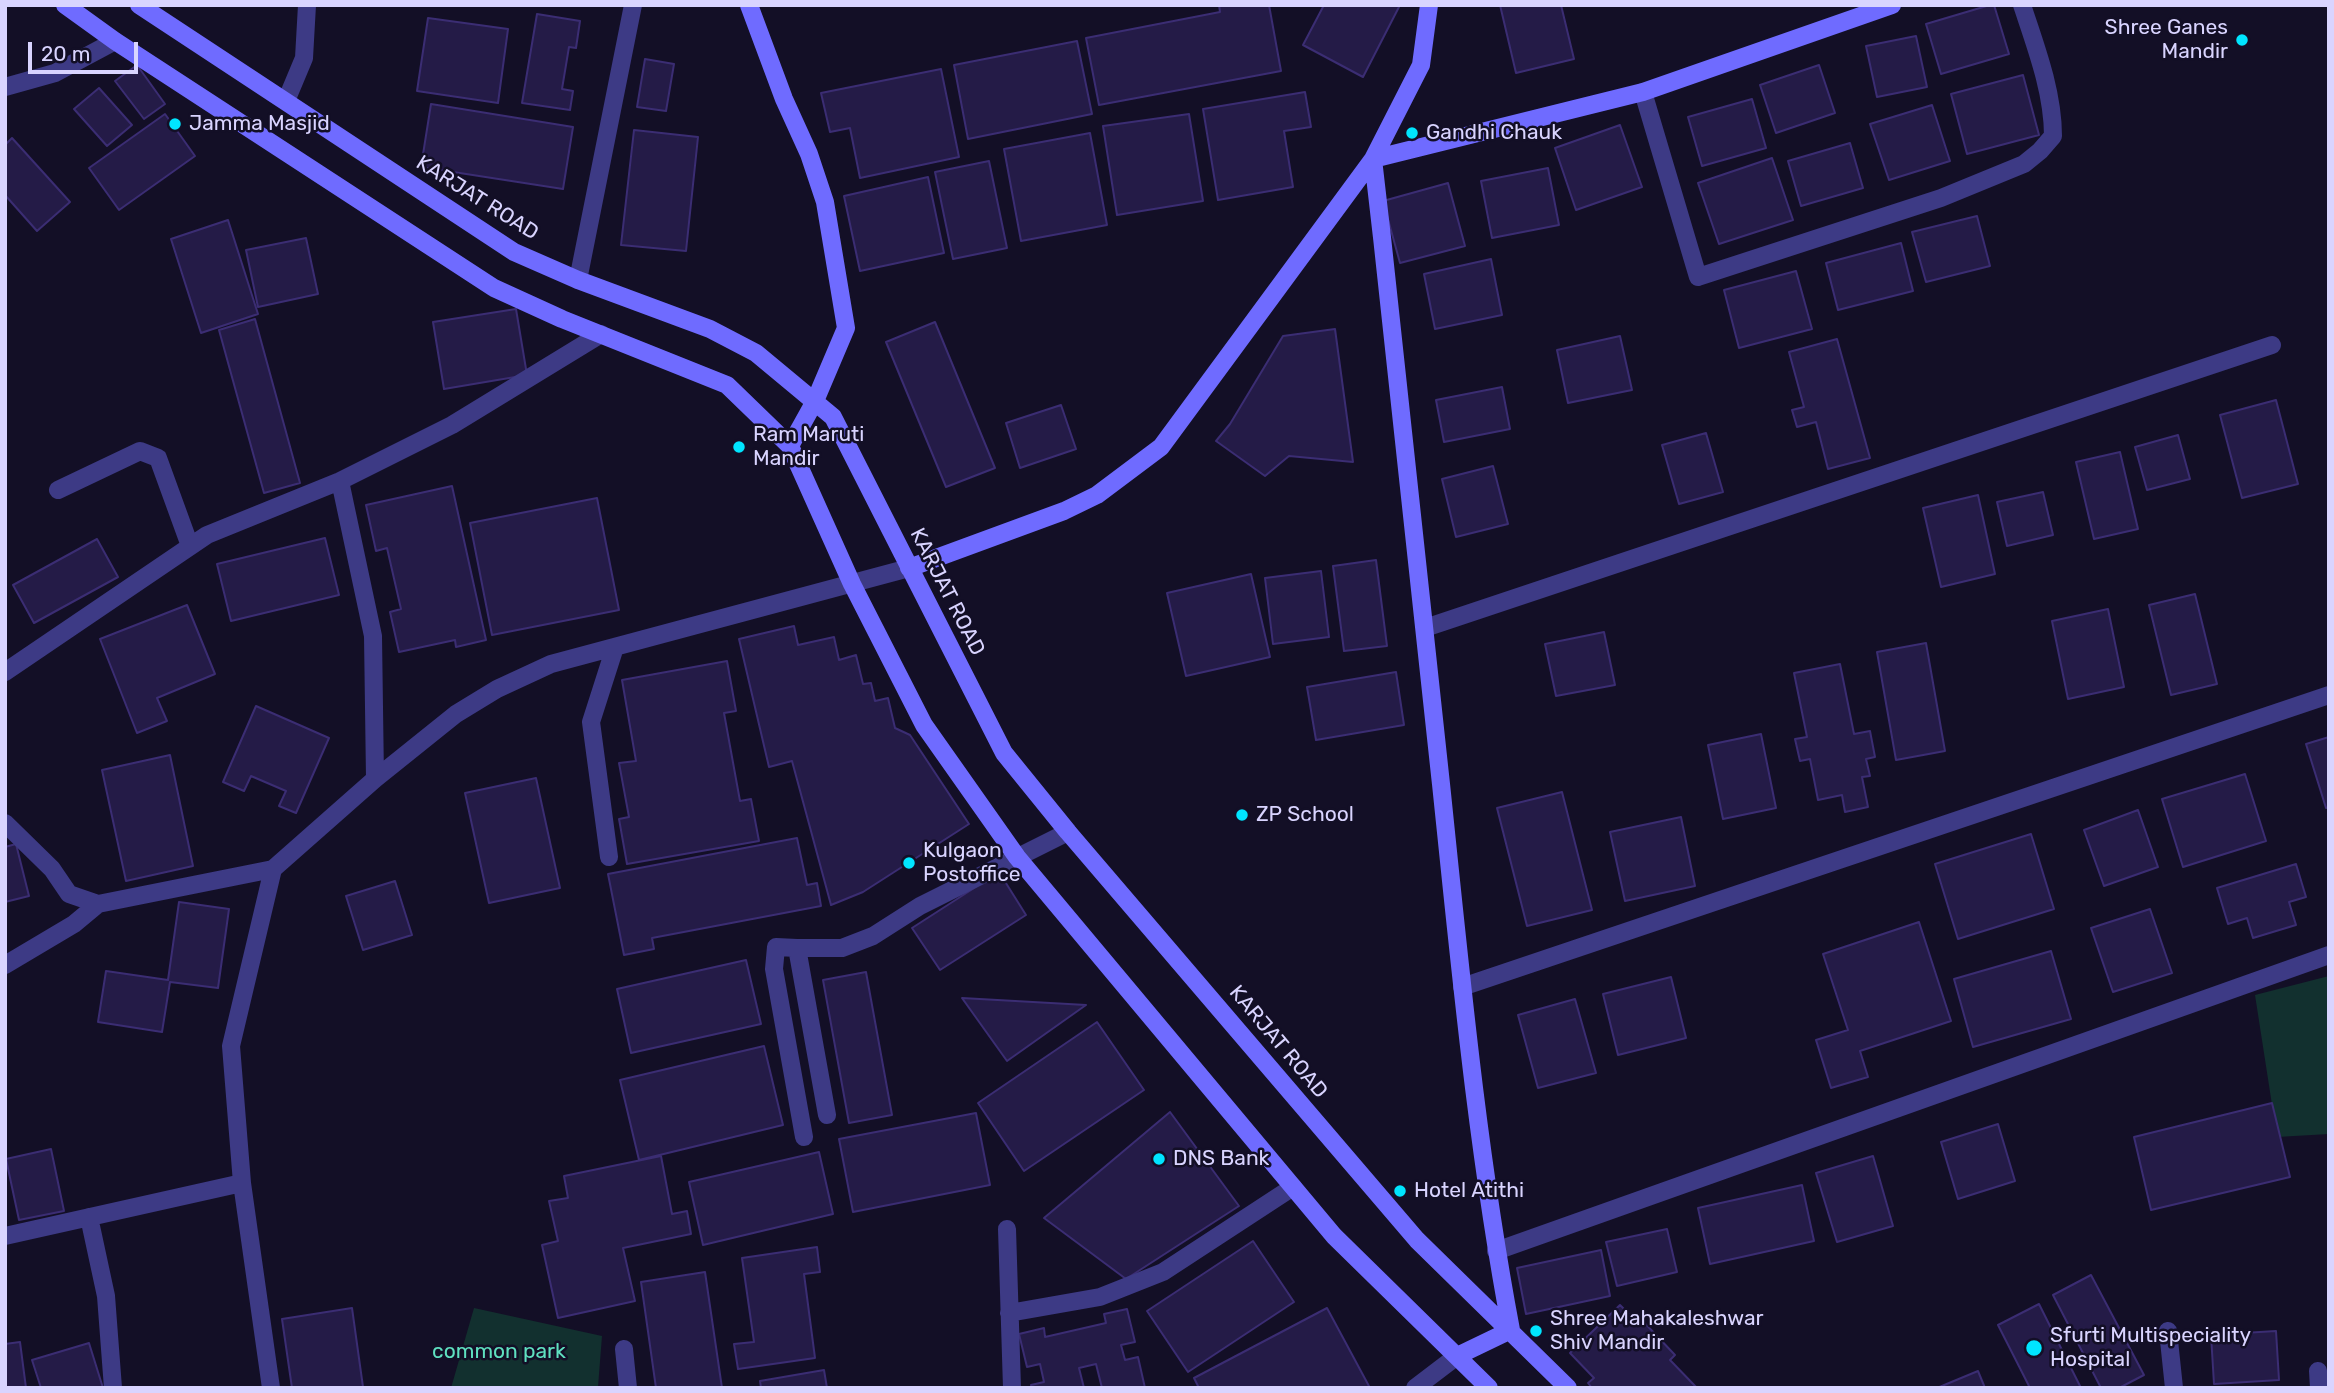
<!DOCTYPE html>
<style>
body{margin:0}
#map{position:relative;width:2334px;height:1393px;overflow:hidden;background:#130f26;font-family:Rubik,sans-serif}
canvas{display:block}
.frame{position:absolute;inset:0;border:7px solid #d9d4ff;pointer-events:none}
.scale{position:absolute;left:28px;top:42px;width:110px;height:32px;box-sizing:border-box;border:4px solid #d9d4ff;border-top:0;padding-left:9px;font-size:21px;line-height:24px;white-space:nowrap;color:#d9d4ff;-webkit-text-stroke:5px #130f26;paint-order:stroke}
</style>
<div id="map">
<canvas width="2334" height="1393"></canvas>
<div class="frame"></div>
<div class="scale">20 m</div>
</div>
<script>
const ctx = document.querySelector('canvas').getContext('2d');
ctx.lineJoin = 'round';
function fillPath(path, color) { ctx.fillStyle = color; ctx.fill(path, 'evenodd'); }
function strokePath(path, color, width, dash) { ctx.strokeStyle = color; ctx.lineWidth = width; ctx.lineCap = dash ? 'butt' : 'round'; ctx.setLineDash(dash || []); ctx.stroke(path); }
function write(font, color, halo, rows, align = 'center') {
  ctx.font = font + ' Rubik,sans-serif'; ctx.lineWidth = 5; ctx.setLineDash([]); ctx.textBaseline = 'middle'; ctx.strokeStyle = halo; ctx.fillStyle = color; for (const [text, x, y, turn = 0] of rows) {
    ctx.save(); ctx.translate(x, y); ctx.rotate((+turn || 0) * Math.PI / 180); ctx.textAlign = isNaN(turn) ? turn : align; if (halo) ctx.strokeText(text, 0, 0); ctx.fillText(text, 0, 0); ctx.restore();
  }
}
fillPath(new Path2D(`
 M2329,976V1134L2277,1137L2255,995Z
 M474,1308L602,1336L598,1387L451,1388Z`), '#12302f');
const building = new Path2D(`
 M1219,5H1269L1281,71L1099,105L1086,38L1220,12Z
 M1324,5H1400L1363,77L1303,45Z
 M1500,5H1561L1574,59L1516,73Z
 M1990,5H1994L2009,54L1941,74L1926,24Z
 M537,14L580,21L576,48L569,47L562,89L573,91L570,110L522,103Z
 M428,18L508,29L498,103L417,91Z
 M1916,36L1927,87L1877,97L1866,46Z
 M1077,41L1092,114L968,139L954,65Z
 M645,59L674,64L666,111L637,107Z
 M137,65L165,104L144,119L115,81Z
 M1819,65L1835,113L1776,133L1760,85Z
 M941,69L959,157L860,178L850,128L830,132L821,93Z
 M2023,75L2039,135L1967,154L1951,94Z
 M99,88L132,125L107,146L74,109Z
 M1305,92L1311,127L1284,131L1293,187L1218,200L1203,109Z
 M1752,99L1766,148L1702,166L1688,117Z
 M431,104L573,127L563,189L421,167Z
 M1932,105L1950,161L1889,180L1870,124Z
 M165,114L195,156L119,210L89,168Z
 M1189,114L1203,201L1117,215L1103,126Z
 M1620,125L1642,187L1576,210L1555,148Z
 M634,130L698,137L686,251L621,245Z
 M1090,133L1107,225L1021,241L1004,149Z
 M12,138L70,202L37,231L5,195V145Z
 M1850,143L1863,188L1801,206L1788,161Z
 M1772,158L1793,220L1719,244L1698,183Z
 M989,161L1007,248L953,259L935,172Z
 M1548,168L1559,225L1492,238L1481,181Z
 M928,177L944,253L860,271L844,196Z
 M1448,183L1465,246L1400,263L1383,201Z
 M1977,216L1990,266L1926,282L1912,232Z
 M228,220L258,314L201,333L171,239Z
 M306,238L318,294L258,307L246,250Z
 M1901,243L1913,291L1838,310L1826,263Z
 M1491,259L1502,315L1435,329L1424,274Z
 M1796,271L1812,329L1739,348L1724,290Z
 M516,309L527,375L444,389L433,322Z
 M255,319L300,483L264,493L219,330Z
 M935,322L995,468L946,487L886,342Z
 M1335,329L1353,462L1289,456L1265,476L1216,441L1230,424L1283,336Z
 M1620,336L1632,390L1568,403L1557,350Z
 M1837,339L1870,458L1828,469L1816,422L1797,427L1792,410L1804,407L1789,352Z
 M1502,387L1510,429L1444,442L1436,400Z
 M2276,400L2298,484L2242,498L2220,415Z
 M1061,405L1076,449L1020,468L1006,423Z
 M1706,433L1723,492L1679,504L1662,445Z
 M2178,435L2190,479L2147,490L2135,447Z
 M2120,452L2138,529L2094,539L2076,462Z
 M1493,466L1508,524L1456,537L1442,479Z
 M452,486L486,640L456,647L455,640L399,652L390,612L401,609L387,548L376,551L366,505Z
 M2043,492L2053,535L2007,546L1997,502Z
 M1978,495L1995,574L1941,587L1923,508Z
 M597,498L619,610L492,635L470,523Z
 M325,538L339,595L231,621L217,564Z
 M97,539L118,577L34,623L13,585Z
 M1376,560L1387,646L1344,651L1333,566Z
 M1321,571L1329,637L1273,644L1265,578Z
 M1251,574L1270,657L1186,676L1167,593Z
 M2195,594L2217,684L2171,695L2149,605Z
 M187,605L215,674L157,698L167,721L137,733L100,639Z
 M2108,609L2124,687L2068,699L2052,621Z
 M794,626L798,645L834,637L839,660L856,655L863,684L871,683L875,701L888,698L895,728L910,735L969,824L863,892L831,905L792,761L769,767L739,639Z
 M1604,632L1615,685L1556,696L1545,644Z
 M1926,643L1945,751L1896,760L1877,652Z
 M727,661L736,711L724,713L740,801L751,799L759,841L627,864L619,819L629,817L619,763L636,761L622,680Z
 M1840,664L1854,734L1870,731L1875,757L1866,759L1870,776L1862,777L1868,807L1845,812L1842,795L1818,800L1810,759L1800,761L1795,739L1807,737L1794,673Z
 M1396,672L1404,725L1316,740L1307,687Z
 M256,706L329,738L296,813L279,806L286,791L251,776L244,791L223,782Z
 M1761,734L1776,808L1723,819L1708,745Z
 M2329,737V807L2326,808L2306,744Z
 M170,755L193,866L126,881L102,770Z
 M2245,774L2266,841L2183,867L2162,799Z
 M536,778L560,888L489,903L465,793Z
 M1562,792L1592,910L1527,926L1497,808Z
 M2138,810L2158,867L2104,886L2084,830Z
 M1681,817L1695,886L1625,901L1610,832Z
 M2031,834L2054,909L1958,939L1935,864Z
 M797,838L807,885L817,883L821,906L652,938L654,949L624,955L608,874Z
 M16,844L29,896L5,902V847Z
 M2296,864L2306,897L2289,902L2296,925L2253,938L2247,918L2228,924L2217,888Z
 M999,872L1026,915L940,970L912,928Z
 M395,881L412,935L363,950L346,896Z
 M179,902L229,909L218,988L170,982L162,1032L98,1022L106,971L168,980Z
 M2150,909L2172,973L2113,992L2091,928Z
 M1919,922L1951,1021L1860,1051L1868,1077L1831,1088L1816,1040L1848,1030L1823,954Z
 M2051,951L2071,1019L1973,1047L1954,979Z
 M746,960L761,1024L631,1053L617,989Z
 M866,972L892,1115L849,1123L823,980Z
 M1671,977L1686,1038L1618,1055L1603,994Z
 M962,998L1086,1005L1007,1061Z
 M1575,999L1596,1073L1538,1088L1518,1015Z
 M1097,1022L1144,1090L1024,1171L978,1103Z
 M764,1046L783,1125L639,1160L620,1080Z
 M2272,1103L2290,1177L2151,1210L2134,1137Z
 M1170,1112L1239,1206L1126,1279L1044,1218Z
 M976,1113L990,1185L853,1212L839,1139Z
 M1998,1124L2015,1181L1958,1199L1941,1142Z
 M51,1149L64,1211L19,1220L6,1159Z
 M819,1152L833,1214L703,1245L689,1182Z
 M661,1156L672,1214L687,1211L691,1234L623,1248L635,1301L558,1318L542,1245L558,1241L549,1201L568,1198L564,1176Z
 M1873,1156L1893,1226L1837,1242L1816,1173Z
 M1802,1185L1814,1241L1710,1264L1698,1208Z
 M1667,1229L1677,1272L1617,1286L1606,1242Z
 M1253,1241L1294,1302L1188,1372L1147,1311Z
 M817,1247L820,1272L804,1274L815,1358L738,1369L734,1344L754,1342L742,1258Z
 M1601,1250L1610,1296L1526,1314L1517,1268Z
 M705,1272L722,1388H656L641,1282Z
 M2091,1275L2144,1375L2119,1388H2101L2053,1295Z
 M2039,1304L2081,1388H2030L1998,1325Z
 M1620,1305L1635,1320L1639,1317L1675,1355L1670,1360L1697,1388H1592L1588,1383L1594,1378L1570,1353Z
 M352,1308L363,1387L292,1388L282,1319Z
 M1327,1308L1370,1388H1199L1194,1378Z
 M1127,1309L1135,1342L1121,1345L1125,1360L1138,1357L1145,1388H1102L1096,1364L1079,1368L1084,1388H1032L1031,1385L1044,1382L1040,1364L1027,1367L1019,1334L1044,1328L1045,1337L1106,1323L1104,1314Z
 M2276,1331L2279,1380L2214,1384L2211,1335Z
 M20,1342L26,1388H5V1344Z
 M89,1343L103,1388H41L32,1360Z
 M824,1370L827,1388H761L760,1381Z
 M1978,1371L1985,1388H1937Z`);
fillPath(building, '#241b47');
strokePath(building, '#3b2d73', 2);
strokePath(new Path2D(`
 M5,87L55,73L115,41
 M1643,92L1698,277L1941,198L2024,164L2040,151L2053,136C2053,92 2036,47 2022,5
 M286,101L304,58L307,5
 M578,280L633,5
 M340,481L373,636L375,779
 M58,490L140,451L158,458L190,546
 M1425,628L2272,345
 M5,672L207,535L340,481L452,425L601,334
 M5,823L52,869L69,894L98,904L273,869
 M609,857L591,722L615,647
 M797,948L776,947L774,969L804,1137
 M5,965L74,924L98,904
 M1462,987L2329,695
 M827,1115L797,948H842L873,936L920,906L1068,832
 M89,1217L106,1296L113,1388
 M1007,1229L1012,1388
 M5,1236L242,1183
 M1496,1251L2329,955
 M1009,1313L1100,1297L1163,1272L1293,1187
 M2168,1331L2174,1388
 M624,1349L628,1388
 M2318,1371L2319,1388
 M271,1388L242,1183L231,1046L273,869L375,779L456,714L497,689L551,664L909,568
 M1415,1388L1457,1356`), '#3d3a85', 18);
strokePath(new Path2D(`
 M65,5L115,41L494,288L562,319L727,385L790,446L852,584L924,725L1017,857L1334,1236L1489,1388
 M139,5L514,252L578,280L710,329L756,353L833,417L1004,753L1068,832L1417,1240L1568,1388
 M749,5L784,99L809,154L825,202L846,328L815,401L790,446
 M909,568L1064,511L1097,495L1161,447L1373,159L1421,65L1429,5
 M1457,1356L1511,1330C1477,1150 1460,966 1441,784C1420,575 1397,367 1373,159L1643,92L1892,5`), '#6f6bff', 18);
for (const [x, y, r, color] of [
 [2242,40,7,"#00e5ff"],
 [175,124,7,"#00e5ff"],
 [1412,133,7,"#00e5ff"],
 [739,447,7,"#00e5ff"],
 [1242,815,7,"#00e5ff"],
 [909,863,7,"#00e5ff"],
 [1159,1159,7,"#00e5ff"],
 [1400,1191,7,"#00e5ff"],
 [1536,1331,7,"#00e5ff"],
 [2034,1348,9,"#00e5ff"]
]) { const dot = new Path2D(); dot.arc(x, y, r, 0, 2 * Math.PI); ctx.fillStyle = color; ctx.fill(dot); strokePath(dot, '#130f26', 2.5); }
write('21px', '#d9d4ff', '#130f26', [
 ["Shree Ganes",2228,28,"right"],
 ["Mandir",2228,52,"right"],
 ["Jamma Masjid",189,124],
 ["Gandhi Chauk",1426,133],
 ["Ram Maruti",753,435],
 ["Mandir",753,459],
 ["ZP School",1256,815],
 ["Kulgaon",923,851],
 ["Postoffice",923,875],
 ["DNS Bank",1173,1159],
 ["Hotel Atithi",1414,1191],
 ["Shree Mahakaleshwar",1550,1319],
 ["Shiv Mandir",1550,1343],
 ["Sfurti Multispeciality",2050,1336],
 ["Hospital",2050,1360]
], 'left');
write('21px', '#d9d4ff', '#130f26', [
 ["KARJAT ROAD",477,198,32],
 ["KARJAT ROAD",947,592,63],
 ["KARJAT ROAD",1278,1042,50]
]);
write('21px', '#5fe0c0', '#130f26', [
 ["common park",499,1352]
]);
</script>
